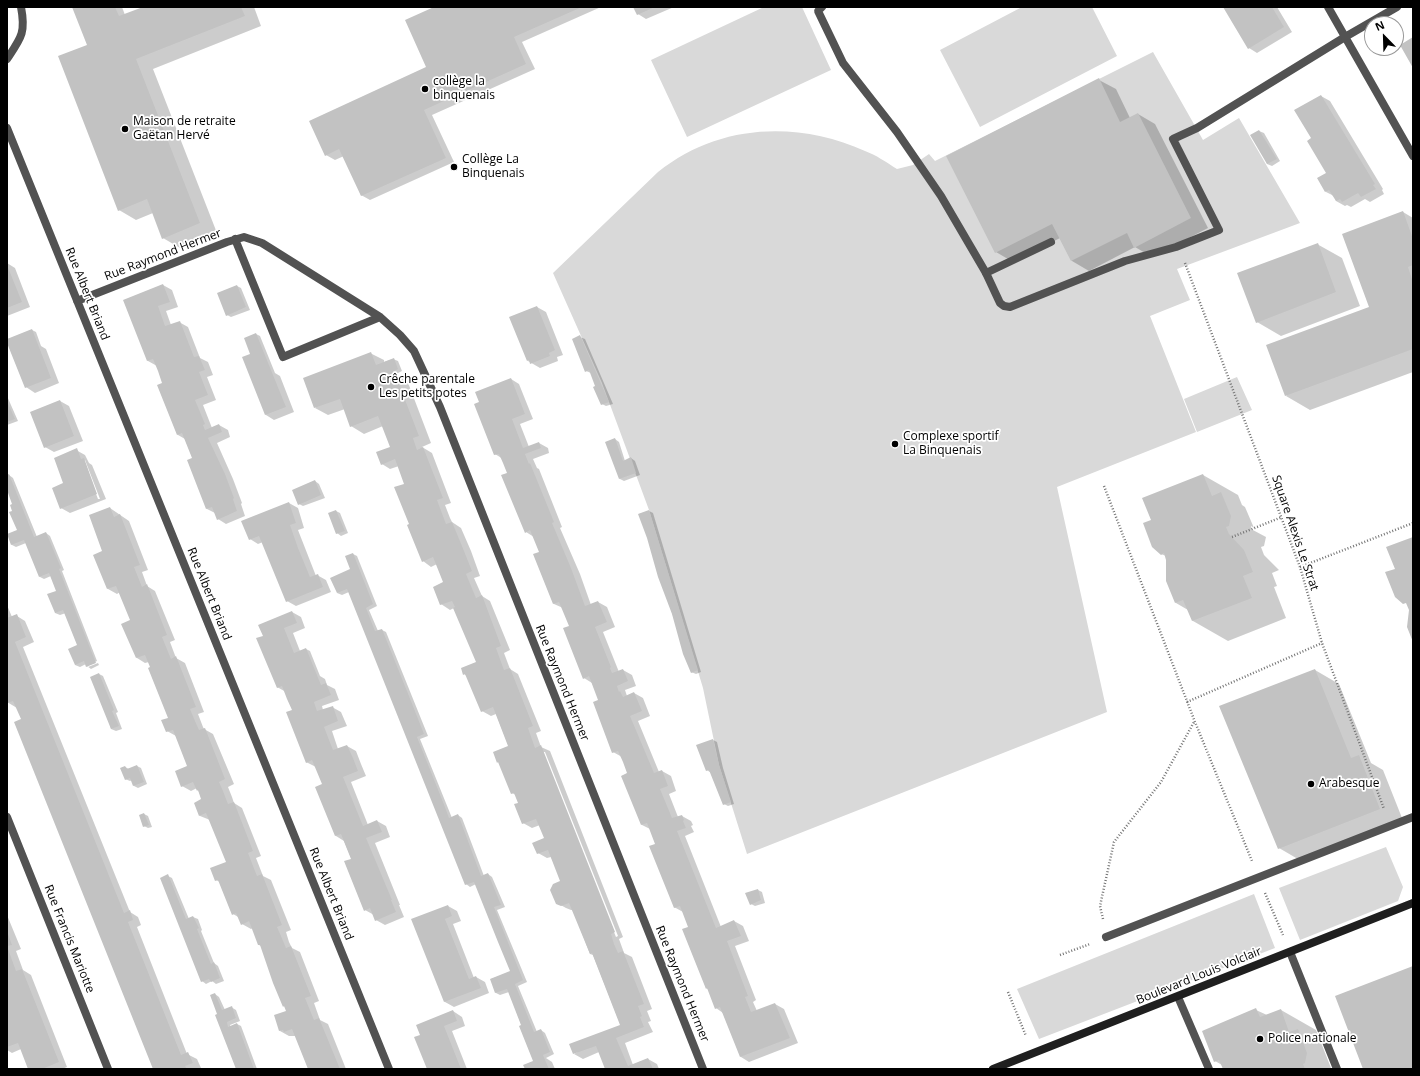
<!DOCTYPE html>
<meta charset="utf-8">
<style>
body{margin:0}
#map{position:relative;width:1420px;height:1076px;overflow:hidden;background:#fff;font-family:"Open Sans",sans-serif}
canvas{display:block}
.frame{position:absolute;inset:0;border:8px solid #000;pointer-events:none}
.north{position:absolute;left:1364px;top:16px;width:40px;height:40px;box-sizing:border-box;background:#fff;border:1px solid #999;border-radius:50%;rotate:337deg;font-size:11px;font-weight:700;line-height:16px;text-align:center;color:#000}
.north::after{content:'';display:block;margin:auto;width:14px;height:18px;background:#000;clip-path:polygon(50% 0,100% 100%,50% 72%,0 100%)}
</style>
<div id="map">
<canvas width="1420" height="1076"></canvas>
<div class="frame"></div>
<div class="north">N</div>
</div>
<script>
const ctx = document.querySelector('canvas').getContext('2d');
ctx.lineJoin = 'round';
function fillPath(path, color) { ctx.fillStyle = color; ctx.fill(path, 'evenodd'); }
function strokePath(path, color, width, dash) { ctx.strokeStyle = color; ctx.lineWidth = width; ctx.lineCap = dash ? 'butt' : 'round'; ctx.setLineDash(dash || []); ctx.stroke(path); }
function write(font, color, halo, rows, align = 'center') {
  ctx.font = font + ' "Open Sans",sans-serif'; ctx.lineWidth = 3.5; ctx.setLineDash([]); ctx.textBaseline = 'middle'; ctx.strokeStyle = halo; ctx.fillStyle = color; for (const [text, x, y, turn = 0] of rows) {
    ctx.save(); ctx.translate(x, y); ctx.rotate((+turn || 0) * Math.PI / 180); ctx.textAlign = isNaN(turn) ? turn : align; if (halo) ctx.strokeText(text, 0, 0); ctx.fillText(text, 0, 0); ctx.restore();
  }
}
fillPath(new Path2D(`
 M764,7H802L831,70L687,137L651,60Z
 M1022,7H1092L1117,56L980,127L940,50Z
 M1153,52L1203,140L1239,118L1300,223L1177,269L1190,300L1150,316L1196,432L1057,487L1107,712L747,854L719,765L703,688L649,510L602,383L553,273L658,172C717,124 797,120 865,151C876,155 886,162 897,169L913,165L929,154L935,161Z
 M1237,377L1252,410L1197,432L1184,399Z
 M1386,847L1403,887L1398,901L1300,940L1279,888Z
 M1254,894L1275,948L1039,1039L1017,989Z`), '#d9d9d9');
fillPath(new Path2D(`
 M73,7H122L125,15L146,7H254L261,26L153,69L217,233L180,248L163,238L153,213L136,220L119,210L88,46Z
 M436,7H601L522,42L535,69L432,115L454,162L370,200L361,195L344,156L335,160L326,155L428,68Z
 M634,7H674L646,19L638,14Z
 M1226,7H1277L1292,32L1257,53L1249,48Z
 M1099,80L1116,89L1130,118L1138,114L1155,124L1208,228L1152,257L1135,247L1089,271L1072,261L1060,238L1013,262L996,252Z
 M1321,96L1330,101L1383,189L1382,190L1384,194L1370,202L1365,199L1351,207L1347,205L1345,206L1336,201L1334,196L1326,192L1328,173L1313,139Z
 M1259,131L1264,133L1280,161L1272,166L1267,164Z
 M1403,212L1413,218V372L1310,410L1286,396L1370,308Z
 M1317,244L1342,258L1360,306L1281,336L1257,322Z
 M7,263L15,268L30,307L7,316Z
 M163,285L172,290L178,307L166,311L171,325L179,322L188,327L200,358L208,362L213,375L207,377L216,400L203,405L212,428L219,425L228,430L230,437L217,443L233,479L242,503L241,504L245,516L226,524L218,519L215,513L207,509L188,461L193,458L185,439L178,435L159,385L164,383L157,366L148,361L124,301Z
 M237,286L241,288L250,310L231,317L227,315Z
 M537,307L546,312L563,355L557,357L558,361L540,368L528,361Z
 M32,330L36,332L41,346L46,349L59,383L35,393L26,387L7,340Z
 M256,334L260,336L275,373L280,376L294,412L274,420L266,415L251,354Z
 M580,337L585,339L613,404L606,406L602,404L591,373L586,371Z
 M370,353L384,360V362L393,359L398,361L402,371L396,374L407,380L431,443L422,447L432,453L451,503L445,505L450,518L452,522L461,528L471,551L480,576L474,578L482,596L490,601L510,650L504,653L510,669L518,674L541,731L536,733L541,747L550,751L623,937L619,939L623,950L624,953L632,957L652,1009L647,1011L651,1021L648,1022L653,1032L625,1043L633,1065L648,1059L657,1064L659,1069H606L599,1052L583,1059L574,1054L621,1026L593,955L590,954L573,910H571L566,908L557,903L562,882L551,857L547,858L538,853L545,839L540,825L532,828L523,823L519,803L516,795L512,793L509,747L496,714L491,716L482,711L467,676L464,674L477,662L454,608L450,610L441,604L444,583L437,564L431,567L423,561L406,484L399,466L390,469L382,464L391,447L383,426L364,434L351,426L345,409L328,415L315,408ZM542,752H545L618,936L616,937Z
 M511,379L519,384L533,419L520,424L529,447L539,443L548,448L549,453L533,459L537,468L539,469L562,527L560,528L580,574L591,605L598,602L607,607L615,627L603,632L619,672L623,670L632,675L636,686L625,690L627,696L634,693L643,698L650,716L638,721L659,772L662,771L671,776L676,791L669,794L678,817L682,816L691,821L693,825L691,826L694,832L685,836L721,927L734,921L743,926L749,941L735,946L756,1000L753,1002L757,1011L775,1004L784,1009L798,1043L749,1062L741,1057L723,1013L716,1008L708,989L706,988L690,927L683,912L674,907L657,845L650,829L642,825L622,776L628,774L622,757L613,752L599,700L592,683L584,678L570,627L563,608L554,604L535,555L541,553L534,537L526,532L509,474L503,459L495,454L480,402Z
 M7,396L18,421L7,425Z
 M60,401L69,406L83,441L54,452L45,447Z
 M615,439L619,442L625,461L631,458L635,461L640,475L624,481L620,479L607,443Z
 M76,450L85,455L89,463L92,465L106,499L70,513L61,508L65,484ZM83,460H85L100,499H98Z
 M9,475L13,478L37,537L46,533L50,536L64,570L62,571L97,661L88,665V667L98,663L99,665L91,669L87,666L86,664L80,667L75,665L78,645L66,613L60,615L55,613L57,592L51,576L44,579L40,577L26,543L16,547L12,545L8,535L18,531L13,511L14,504L7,489V476Z
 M1203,475L1238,495L1242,505L1245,507L1254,528L1251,526V529L1266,537L1264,546L1261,547L1264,555L1279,570L1272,573L1277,586L1274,587L1286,618L1228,641L1193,621L1188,610L1176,603L1167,560L1166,556L1161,554L1151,521Z
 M315,481L319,484L325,498L303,506L299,504Z
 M289,503L298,508L304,528L298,530L316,576L317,575L326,580L331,592L296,606L287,601L263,542L258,544L250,539Z
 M110,508L129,521L148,570L142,572L146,583L147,586L155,591L175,640L170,642L176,658L185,663L204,712L198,714L203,727L204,729L213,734L234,784L228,787L232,797L234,803L242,808L261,856L256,858L263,876L271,880L291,930L286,932L289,942L292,948L300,952L319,1001L314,1003L320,1020L328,1024L346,1069H309L296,1036H289L280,1031L287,1011L286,1007L284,1006L261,946L259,945L253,928L251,929L242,924L240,918L233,914L220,882L216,880L227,862L210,820L200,816L195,803L203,800L197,788L191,791L182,786L189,766L176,736L167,731L170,719L149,662L145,663L137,658L131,621L120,592L117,594L108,589L102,552Z
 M336,511L340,513L348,533L341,536L337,533Z
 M649,511L653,513L701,672L696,674L691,672L648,538L639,514Z
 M353,554L357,556L377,606L369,610L378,631L382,630L386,632L428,736L420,739L452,818L458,815L462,818L484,876L488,874L492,877L505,907L497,910L527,982L518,986L537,1032L541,1030L545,1033L554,1054L546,1058L552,1062L555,1069H526L535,1061L509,992L500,995L496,993L491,979L511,972L476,884L470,887L466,884L349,592L342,595L337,593L352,570Z
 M7,605L12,617L17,616L25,621L34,642L23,647L130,912L138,917L141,925L137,927L187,1054L197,1059L201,1068L198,1069H154L22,720L17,708L7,702Z
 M292,612L301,617L305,628L293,633L300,651L306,649L310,651L320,676L325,679L327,685L335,689L339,700L322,706L323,710L332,707L341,712L347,726L332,731L338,749L347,746L356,751L361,764L366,776L351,782L368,825L377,821L386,826L390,837L375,843L400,905H399L404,917L385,925L376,920L374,915L365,910L352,860L344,841L336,836L323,785L316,767L306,762L293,710L286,692L277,687L264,636Z
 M1315,670L1339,684L1371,763L1383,770L1404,823L1303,862L1279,848Z
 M99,674L103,676L118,712L116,713L122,729L116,731L111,729Z
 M713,740L717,742L723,768L734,804L728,806L724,804L711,773L707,770L697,746Z
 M137,766L141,768L147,784L138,788L134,786L132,780L130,781L125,779V767L129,769Z
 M144,814L148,816L152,827L148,828L144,826Z
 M168,876L172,878L189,919L193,917L198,919L202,930L201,931L214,963L218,966L224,981L216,984L212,981L206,984L202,981Z
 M758,890L762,892L765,903L755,906L751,904Z
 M448,906L457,911L461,921L453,924L474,978L476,977L485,982L489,993L454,1007L445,1002L413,920Z
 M7,915L21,949L16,951L23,970L31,975L67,1067L62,1069H29L21,1049L12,1053L7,1050Z
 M215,994L219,997L225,1010L231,1007L236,1010L240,1021L230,1025L231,1027L237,1024L241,1026L257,1069H237L218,1015Z
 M1256,1010L1267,1015L1281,1010L1316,1030L1331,1068L1333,1069H1224L1222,1065L1215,1061Z
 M453,1011L462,1017L465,1026L452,1031L467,1069H428L421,1035Z`), '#0003');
fillPath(new Path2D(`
 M72,7H115L119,16L143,7H241L245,16L136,59L200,223L162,239L147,199L118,211L58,56L87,45Z
 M434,7H582L514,37L526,64L424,110L446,158L361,196L339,149L325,156L309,121L426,67L405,20Z
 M633,7H655L637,15Z
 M1223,7H1272L1284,27L1248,49Z
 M1413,37V68L1400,45Z
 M1099,78L1120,122L1138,113L1191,218L1134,248L1127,233L1071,261L1052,224L995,253L946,156Z
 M1321,95L1375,184L1373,185L1376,189L1361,197L1358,193L1342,202L1340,199L1336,201L1329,190L1325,192L1317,178L1326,173L1307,141L1311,138L1294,110Z
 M1259,130L1277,159L1267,164L1250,135Z
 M1403,211L1413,239V265L1408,267L1413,282V349L1285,396L1266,345L1369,307L1342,234Z
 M1318,243L1336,292L1256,323L1237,273Z
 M7,265L22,302L7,308Z
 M163,284L170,302L158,306L165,326L180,321L194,357L199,356L205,370L199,372L208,395L195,400L205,424L203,425L205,430L219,424L222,432L208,438L225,474L234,498L233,499L237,511L217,520L212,507L206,509L187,460L192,458L182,433L177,435L157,385L162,383L158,371L153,359L147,361L123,300Z
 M237,285L246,307L226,316L217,293Z
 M537,306L555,350L549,353L550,356L530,364L529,360L527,361L509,317Z
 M32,329L51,378L25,388L7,343V339Z
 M256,333L286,407L265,415L242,357L250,354L244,338Z
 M580,335L609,402L601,405L593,387L595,386L589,370L585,372L572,339Z
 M371,352L376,365L394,358L398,369L394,371L419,436L413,438L417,450L423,447L443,498L437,500L446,524L452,522L462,546L472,571L466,574L476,598L482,595L501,646L496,648L504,670L510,668L533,726L528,728L535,748L541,745L615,932L611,934L614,944L618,953L623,951L644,1004L638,1006L642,1016L640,1017L644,1027L616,1038L628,1066L648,1058L653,1069H605L596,1046L573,1054L569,1044L620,1025L592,953L590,954L569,903L561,906L556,904L550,890L553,884L560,881L548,850L537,854L532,843L544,838L536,819L522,824L514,804L518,803L514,793L511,794L498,762L497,763L493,752L508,746L493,707L481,712L465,674L463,675L461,668L476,662L453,608L455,607L452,601L440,605L433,587L443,582L433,557L422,562L407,525L409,524L394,487L404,484L395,459L381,465L376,452L390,447L378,416L350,427L340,399L314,408L303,378Z
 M511,378L525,414L512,419L523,448L539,442L541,448L525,454L529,464L530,463L554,522L552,523L571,568L585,606L598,601L607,622L595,627L611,667L610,668L612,673L623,669L628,681L617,686L619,692L620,691L623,697L634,692L642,711L630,716L654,773L662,770L668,786L660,789L672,818L682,815L684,820L683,821L686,828L677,831L716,928L734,920L741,936L727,941L748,996L745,997L751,1012L775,1003L790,1038L740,1057L720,1007L715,1009L707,988L706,989L682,929L688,927L680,906L674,908L649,846L655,844L647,823L641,825L621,776L627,773L623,762L618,751L612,753L593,702L598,700L589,676L583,679L563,628L569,626L559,602L553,604L533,554L539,552L530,530L525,533L501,475L507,473L503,463L499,454L494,455L474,404L479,402L475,392Z
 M60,400L74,436L44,448L30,412Z
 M7,401L15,419L7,422Z
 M615,438L623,461L631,457L636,473L619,479L605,442Z
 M77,448L81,459L84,458L97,494L60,509L52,488L63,483L54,458Z
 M9,474L34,537L46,532L61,568L59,569L96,663L86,667L84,661L75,665L68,649L77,645L63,610L55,613L47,594L56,591L49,573L39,577L24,540L11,545L7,534L17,530L9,512L12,511L10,505L12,504L7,490V475Z
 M1203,474L1212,496L1221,492L1231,516L1229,526L1226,527L1229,534L1244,550L1253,572L1243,576L1252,598L1192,621L1183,600L1175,603L1166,581V560L1164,553L1161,555L1152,547L1143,523L1151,520L1142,498Z
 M315,480L321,495L298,505L292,490Z
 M289,502L296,523L290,525L298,548L310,577L318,574L323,587L286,602L259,536L249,540L241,521Z
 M110,507L114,517L120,514L140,565L134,567L142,587L147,584L167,635L162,637L171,659L176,656L196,707L190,709L195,721L199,730L205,728L225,779L219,782L223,791L228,804L234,802L253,851L248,853L257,876L262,874L282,925L277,927L281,936L286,948L291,946L311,996L305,998L314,1020L319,1018L340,1069H308L292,1029L284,1032L283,1030L279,1031L274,1015L286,1011L284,1006L283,1007L273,983L260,945H258L249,921L241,925L236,913L232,915L218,880L215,881L210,868L226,862L206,813L199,816L194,803L201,799L198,790L197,791L193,782L181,787L175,771L187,766L173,730L166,732L161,720L168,718L148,668L150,667L145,655L136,658L121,624L130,620L116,586L107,589L93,555L102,551L89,515Z
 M336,510L345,531L336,534L328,513Z
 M649,510L698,670L691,673L683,654L672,614L658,577L647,538L638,514Z
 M1413,537V642L1407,627L1409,610L1406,603L1403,604L1395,597L1385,572L1395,569L1386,547Z
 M353,553L373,604L366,608L375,631L382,629L409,696L424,734L417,737L445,807L449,818L458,814L481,876L488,873L501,905L494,907L523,980L515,984L534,1032L541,1029L550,1052L543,1055L549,1069H525L523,1065L533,1061L519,1026L521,1025L507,989L495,993L490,979L510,971L498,942L474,882L465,885L347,589L337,593L330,578L350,569L345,556Z
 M292,611L297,623L284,628L294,653L306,648L321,685L326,683L331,695L314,702L317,711L333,706L338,721L324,727L333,750L347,745L353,758L358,771L343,777L363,826L377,820L382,832L366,838L392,900H391L396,912L375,921L370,908L364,911L344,861L351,859L341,834L335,836L315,787L322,784L312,760L306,763L286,712L292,710L287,699L282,686L277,688L256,638L263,636L258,625Z
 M17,614L26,637L15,642L124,913L130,910L133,920L128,922L181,1055L188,1052L193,1063L185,1066L187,1069H153L14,722L21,719L13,701L7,703V618Z
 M1315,669L1351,758L1359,755L1380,809L1278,849L1219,706Z
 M99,673L114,710L112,711L119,726L111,729L90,677Z
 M713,739L719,765L731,802L723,805L709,770L706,771L696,745Z
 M137,765L144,782L133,786L130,778L125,780L120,768L125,766L127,769Z
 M144,813L149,825L143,827L139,815Z
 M168,874L186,919L193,916L199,928L197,929L211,964L214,962L220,978L211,982L209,979L201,982L160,878Z
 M758,889L761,900L750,905L745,893Z
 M448,905L452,916L445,919L469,979L476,976L481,988L444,1002L411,919Z
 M7,931L12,945L7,946L16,971L22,969L59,1062L42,1069H28L18,1043L7,1047Z
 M1413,966V1069H1363L1335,996Z
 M215,993L222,1010L232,1006L236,1018L227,1022L228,1027L237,1023L254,1069H236L215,1015L217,1014L210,995Z
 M1256,1008L1260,1017L1281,1009L1289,1032L1298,1029L1307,1053L1305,1063L1303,1064L1305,1069H1223L1219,1060L1214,1062L1202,1031Z
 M453,1010L457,1021L444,1026L461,1069H427L414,1037L420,1035L416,1025Z`), '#c2c2c2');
strokePath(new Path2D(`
 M1185,263L1300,567L1322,643L1384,809
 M1104,486L1195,722L1252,861
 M1232,537L1282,517
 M1300,567L1413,523
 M1187,702L1322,643
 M1265,893L1283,935
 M1103,919L1100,906L1114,842L1161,782L1194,722
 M1060,955L1090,944
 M1008,992L1026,1036`), '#747474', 2.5, [1, 2]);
strokePath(new Path2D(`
 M1051,242L986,273L1000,303L1004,306L1010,307L1125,261L1176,247L1219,230L1173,139L1197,128L1345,37`), '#525252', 8);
strokePath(new Path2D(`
 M822,7L818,11L843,63L897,132L941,196L986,273
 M1328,7L1413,156
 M1345,37L1397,7
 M7,59C21,38 26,33 21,7
 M7,128L389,1069
 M235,239L283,357L380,317
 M77,301L227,242L244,237L262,243L380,317L400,335L414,351L440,407L703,1069
 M7,817L108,1069
 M1106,937L1413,817
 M1290,952L1337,1069
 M1178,997L1209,1069`), '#525252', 8);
strokePath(new Path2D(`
 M993,1069L1413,903`), '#1f1f1f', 8);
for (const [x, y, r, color] of [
 [425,89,4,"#000"],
 [125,129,4,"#000"],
 [454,167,4,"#000"],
 [371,387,4,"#000"],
 [895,444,4,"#000"],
 [1311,784,4,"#000"],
 [1260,1039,4,"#000"]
]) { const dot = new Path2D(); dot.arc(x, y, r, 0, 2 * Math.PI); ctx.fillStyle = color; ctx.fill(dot); strokePath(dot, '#fff', 1.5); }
write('12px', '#000', '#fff', [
 ["collège la",433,82],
 ["binquenais",433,96],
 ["Maison de retraite",133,122],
 ["Gaëtan Hervé",133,136],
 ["Collège La",462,160],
 ["Binquenais",462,174],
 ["Crêche parentale",379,380],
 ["Les petits potes",379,394],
 ["Complexe sportif",903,437],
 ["La Binquenais",903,451],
 ["Arabesque",1319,784],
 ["Police nationale",1268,1039]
], 'left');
write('12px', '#000', '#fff', [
 ["Rue Raymond Hermer",163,255,-21],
 ["Rue Albert Briand",87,294,68],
 ["Square Alexis Le Strat",1295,533,71],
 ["Rue Albert Briand",209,594,68],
 ["Rue Raymond Hermer",562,683,68],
 ["Rue Albert Briand",331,894,68],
 ["Rue Francis Mariotte",69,939,68],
 ["Boulevard Louis Volclair",1199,976,-22],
 ["Rue Raymond Hermer",682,984,68]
]);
</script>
